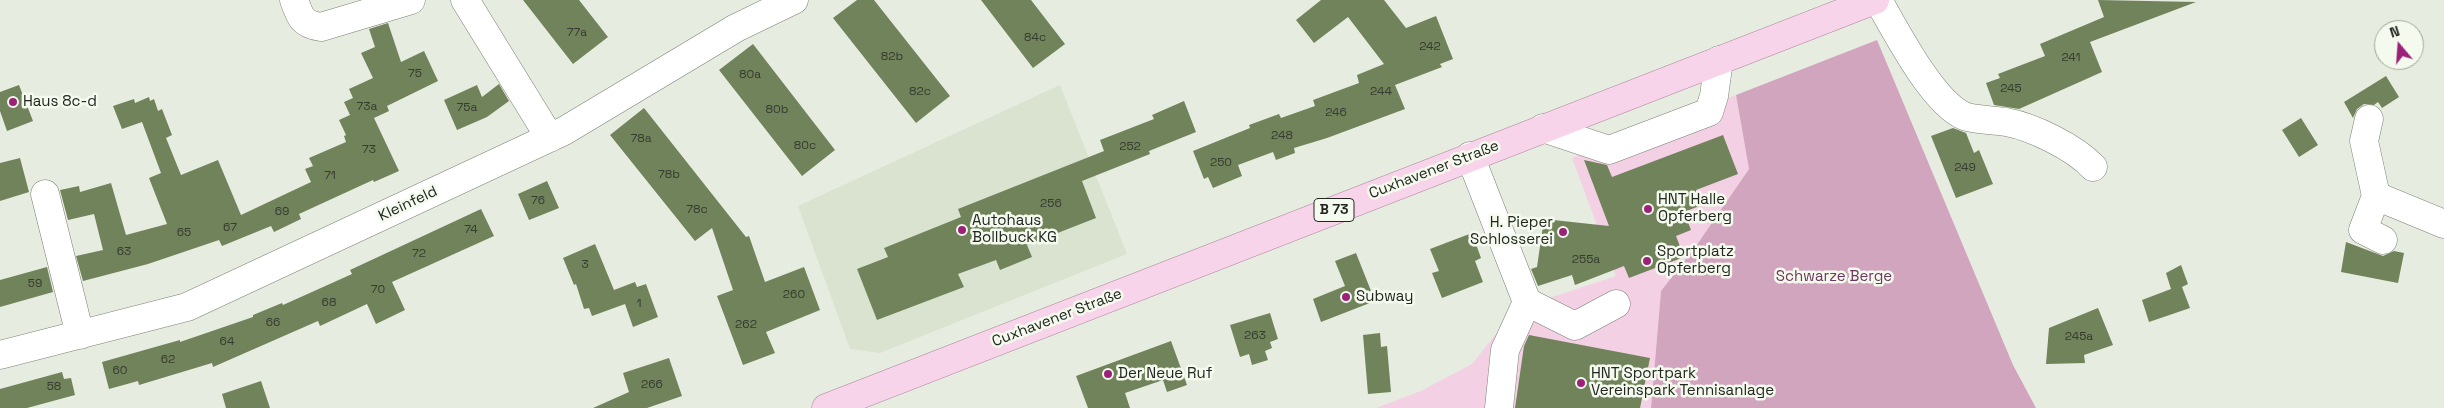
<!DOCTYPE html>
<meta charset="utf-8">
<style>
body{margin:0}
#map{position:relative;width:2444px;height:408px;overflow:hidden;background:#e7ece0;font-family:"Space Grotesk",sans-serif}
canvas{display:block}
.north{position:absolute;left:2374px;top:20px;width:50px;height:50px;box-sizing:border-box;background:#f4faed;border:1px solid #a0a59b;border-radius:50%;rotate:342deg;font-size:14px;font-weight:700;line-height:20px;text-align:center;color:#222520}
.north::after{content:'';display:block;margin:auto;width:18px;height:22px;background:#9c2178;clip-path:polygon(50% 0,100% 100%,50% 72%,0 100%)}
</style>
<div id="map">
<canvas width="2444" height="408"></canvas>
<div class="north">N</div>
</div>
<script>
const ctx = document.querySelector('canvas').getContext('2d');
ctx.lineJoin = 'round';
function fillPath(path, color) { ctx.fillStyle = color; ctx.fill(path, 'evenodd'); }
function strokePath(path, color, width, dash) { ctx.strokeStyle = color; ctx.lineWidth = width; ctx.lineCap = dash ? 'butt' : 'round'; ctx.setLineDash(dash || []); ctx.stroke(path); }
function write(font, color, halo, rows, align = 'center') {
  ctx.font = font + ' "Space Grotesk",sans-serif'; ctx.lineWidth = 5; ctx.setLineDash([]); ctx.textBaseline = 'middle'; ctx.strokeStyle = halo; ctx.fillStyle = color; for (const [text, x, y, turn = 0] of rows) {
    ctx.save(); ctx.translate(x, y); ctx.rotate((+turn || 0) * Math.PI / 180); ctx.textAlign = isNaN(turn) ? turn : align; if (halo) ctx.strokeText(text, 0, 0); ctx.fillText(text, 0, 0); ctx.restore();
  }
}
fillPath(new Path2D(`
 M1060,85L1127,254L880,353L850,349L798,206Z`), '#dae3cf');
fillPath(new Path2D(`
 M1736,95L1749,169L1696,246L1661,291L1651,408H1376L1421,391L1472,364L1516,309L1616,276L1572,158Z`), '#f3d0e4');
fillPath(new Path2D(`
 M1877,40L2013,365L2036,408H1651L1661,291L1696,246L1749,169L1736,95Z`), '#d2a5bf');
fillPath(new Path2D(`
 M523,0H579L608,37L573,64Z
 M857,0H874L950,96L916,123L833,18Z
 M981,0H1031L1065,44L1033,68Z
 M1321,0H1384L1406,28L1436,16L1453,59L1440,64L1442,67L1395,85L1405,109L1327,138L1294,148L1295,153L1276,160L1273,152L1238,165L1242,176L1213,188L1208,177L1204,179L1193,151L1250,128L1249,125L1279,114L1281,118L1315,106L1313,100L1359,83L1357,75L1384,64L1348,17L1314,43L1296,20Z
 M2098,0L2196,2L2090,42L2102,72L2019,109L1994,105L1986,83L2000,78L1998,74L2045,56L2040,44L2104,17Z
 M388,23L401,62L424,51L438,81L387,106L389,111L374,118L399,171L374,182L373,180L299,214L301,219L274,232L271,226L222,246L219,240L148,264L83,281L76,256L103,250L94,214L68,220L60,190L79,186L80,192L111,183L126,235L167,224L149,178L161,173L142,122L122,129L113,106L134,99L135,103L149,97L150,101L154,99L158,111L162,109L172,135L166,138L181,175L218,160L241,215L311,182L305,169L313,166L309,158L346,142L344,136L346,135L339,120L350,115L344,102L353,98L349,89L373,78L361,53L375,47L369,29Z
 M753,44L835,150L802,176L719,70Z
 M2386,76L2399,97L2382,108L2378,102L2374,105L2364,104L2357,109L2353,118L2344,102Z
 M499,84L509,101L487,117L457,130L444,100L477,85L482,97Z
 M19,85L33,121L7,131L0,111V92Z
 M1184,101L1196,132L1149,151L1150,154L1082,181L1096,218L1027,245L1032,257L1000,270L996,260L958,274L964,287L877,320L857,269L888,257L884,248L961,217L958,209L1104,151L1100,140L1154,119L1152,115Z
 M644,108L746,237L749,236L765,282L804,267L820,310L766,332L775,353L743,365L717,296L733,290L712,228L695,241L610,135Z
 M2301,118L2318,145L2299,157L2282,130Z
 M1953,128L1966,133L1974,153L1979,150L1993,184L1956,198L1931,136Z
 M1723,135L1738,174L1696,190L1702,205L1684,212L1691,230L1676,236L1684,257L1629,278L1624,266L1575,285L1572,275L1538,286L1531,269L1537,267L1544,219L1609,226L1584,160L1607,165L1612,177Z
 M20,158L29,192L0,201V163Z
 M547,181L559,208L529,220L518,194Z
 M481,209L494,236L392,282L405,310L376,324L367,304L320,326L318,321L213,367L212,363L139,385L138,381L109,389L102,362L180,340V342L253,317V315L282,303L283,305L352,274L350,270Z
 M1472,233L1481,258L1475,261L1483,282L1442,298L1432,273L1439,271L1430,249Z
 M2346,242L2383,256L2394,251L2404,253L2398,283L2341,272Z
 M595,244L614,290L635,282L637,287L646,284L658,317L633,327L625,304L592,316L589,308L584,309L576,284L574,285L563,258Z
 M1356,253L1375,301L1321,322L1313,299L1345,286L1335,261Z
 M2181,265L2188,284L2182,287L2190,308L2149,322L2142,300L2171,289L2166,273Z
 M47,267L53,292L0,307V280Z
 M2098,308L2113,345L2084,355L2085,363L2046,364L2049,328Z
 M1270,313L1278,339L1270,342L1272,348L1265,351L1268,360L1252,365L1249,354L1240,357L1230,325Z
 M1380,333L1381,347L1387,346L1391,392L1368,394L1363,335Z
 M1529,335L1650,358L1640,408H1515L1524,346Z
 M1171,341L1187,385L1167,392L1163,380L1125,393L1130,408H1088L1076,376Z
 M669,358L682,396L647,408H593L629,392L623,373Z
 M62,372L64,379L71,378L75,395L27,408H0V389Z
 M261,381L270,408H226L222,394Z`), '#71835b');
const minor = new Path2D(`
 M294,0C300,17 302,24 321,27L411,0
 M465,0L550,138
 M1878,0C1896,31 1932,102 1964,116C1974,120 1994,120 2006,122C2033,127 2074,147 2093,167
 M2369,119L2364,141L2376,196L2444,224
 M1543,128L1609,150L1709,112L1714,96L1719,60
 M1470,156L1527,302L1575,326L1616,304
 M45,194L80,335
 M2376,196L2363,230L2383,240
 M0,355L187,307L564,131L736,28L794,0
 M1499,408L1505,350L1527,302`);
const major = new Path2D(`
 M826,408L1875,0`);
strokePath(minor, '#7b8075', 29);
strokePath(major, '#aa859a', 29);
strokePath(minor, '#fff', 28);
strokePath(major, '#f8d4ea', 28);
for (const [x, y, r, color] of [
 [13,102,5,"#9c2178"],
 [1648,209,5,"#9c2178"],
 [962,230,5,"#9c2178"],
 [1563,232,5,"#9c2178"],
 [1647,261,5,"#9c2178"],
 [1346,297,5,"#9c2178"],
 [1108,374,5,"#9c2178"],
 [1581,383,5,"#9c2178"]
]) { const dot = new Path2D(); dot.arc(x, y, r, 0, 2 * Math.PI); ctx.fillStyle = color; ctx.fill(dot); strokePath(dot, '#f4faed', 2); }
write('12px', '#363c2f', null, [
 ["77a",577,33],
 ["84c",1035,38],
 ["242",1430,47],
 ["82b",892,57],
 ["241",2071,58],
 ["75",415,74],
 ["80a",750,75],
 ["245",2011,89],
 ["82c",920,92],
 ["244",1381,92],
 ["73a",367,107],
 ["75a",467,108],
 ["80b",777,110],
 ["246",1336,113],
 ["248",1282,136],
 ["78a",641,139],
 ["80c",805,146],
 ["252",1130,147],
 ["73",369,150],
 ["250",1221,163],
 ["249",1965,168],
 ["78b",669,175],
 ["71",330,176],
 ["76",538,201],
 ["256",1051,204],
 ["78c",697,210],
 ["69",282,212],
 ["67",230,228],
 ["74",471,230],
 ["65",184,233],
 ["63",124,252],
 ["72",419,254],
 ["255a",1586,260],
 ["3",585,265],
 ["59",35,284],
 ["70",378,290],
 ["260",794,295],
 ["68",329,303],
 ["1",639,304],
 ["66",273,323],
 ["262",746,325],
 ["263",1255,336],
 ["245a",2079,337],
 ["64",227,342],
 ["62",168,360],
 ["60",120,371],
 ["266",652,385],
 ["58",54,387]
]);
for (const [x, y, w] of [
 [1334,210,40]
]) { const box = new Path2D(); box.roundRect(x - w / 2, y - 11.5, w, 23, 4); ctx.fillStyle = '#f4faed'; ctx.fill(box); strokePath(box, '#222520', 1); }
write('bold 14px', '#222520', null, [
 ["B 73",1334,210]
]);
write('15px', '#222520', '#f4faed', [
 ["Haus 8c-d",23,102],
 ["HNT Halle",1658,200],
 ["Opferberg",1658,217],
 ["Autohaus",972,221],
 ["Bollbuck KG",972,238],
 ["H. Pieper",1553,223,"right"],
 ["Schlosserei",1553,240,"right"],
 ["Sportplatz",1657,252],
 ["Opferberg",1657,269],
 ["Subway",1356,297],
 ["Der Neue Ruf",1118,374],
 ["HNT Sportpark",1591,374],
 ["Vereinspark Tennisanlage",1591,391]
], 'left');
write('15px', '#222520', '#f4faed', [
 ["Cuxhavener Straße",1434,170,-21],
 ["Kleinfeld",408,204,-25],
 ["Cuxhavener Straße",1057,318,-21]
]);
write('15px', '#6e365a', '#f4faed', [
 ["Schwarze Berge",1834,277]
]);
</script>
